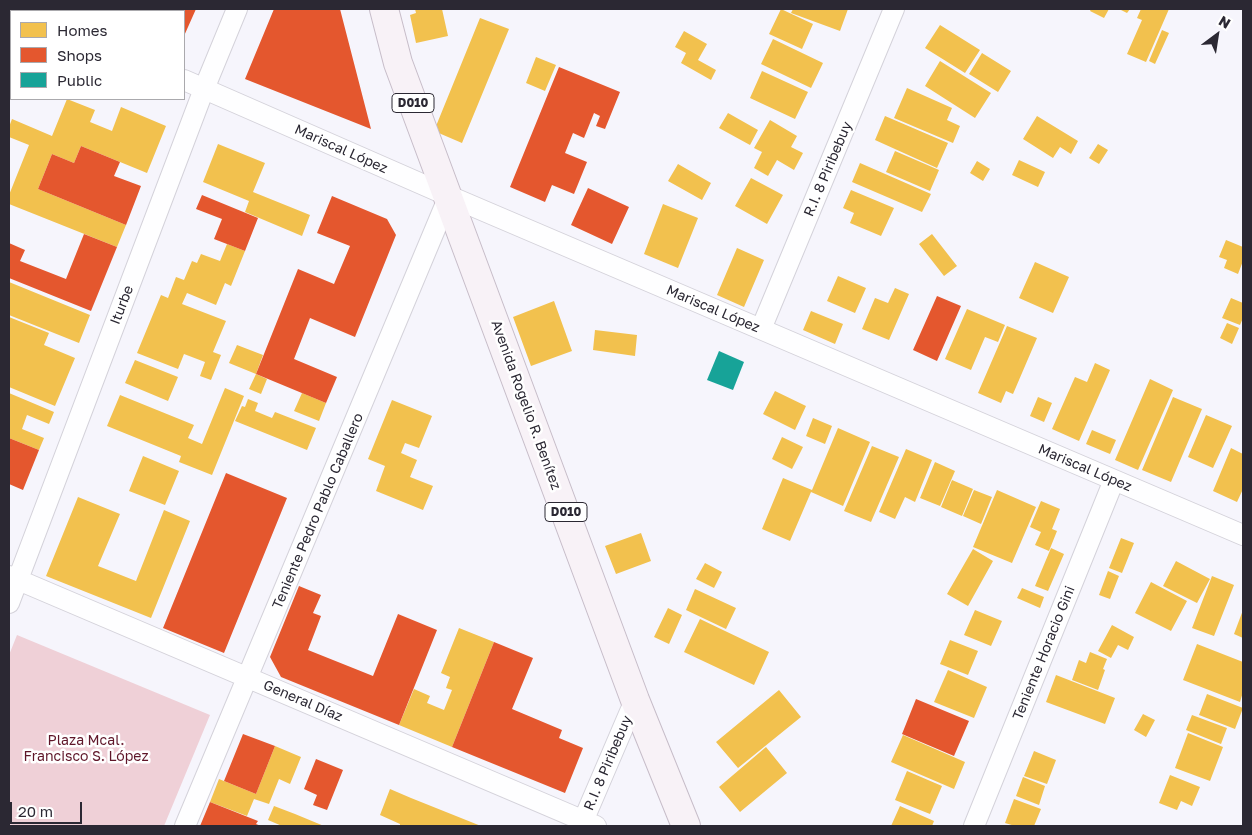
<!DOCTYPE html>
<meta charset="utf-8">
<style>
body{margin:0}
#map{position:relative;width:1252px;height:835px;overflow:hidden;background:#f6f5fc;font-family:"Golos Text",sans-serif}
canvas{display:block}
.frame{position:absolute;inset:0;border:10px solid #2b2833;pointer-events:none}
.legend{position:absolute;left:10px;top:10px;width:175px;height:90px;box-sizing:border-box;background:#fff;border:1px solid #aaa9ad;margin:0;padding:6px 9px;list-style:none;font-size:15px;color:#2b2833}
.legend li{display:flex;align-items:center;gap:10px;height:25px}
.legend b{width:25px;border:1px solid #aaa9ad}
.north{position:absolute;left:1192px;top:10px;width:50px;height:50px;-webkit-text-stroke:4px #fff;paint-order:stroke;rotate:31deg;font-size:14px;font-weight:700;line-height:20px;text-align:center;color:#2b2833}
.north::after{content:'';display:block;margin:auto;width:18px;height:22px;background:#2b2833;clip-path:polygon(50% 0,100% 100%,50% 72%,0 100%)}
.scale{position:absolute;left:10px;top:802px;width:72px;height:22px;box-sizing:border-box;border:2px solid #2b2833;border-top:0;padding-left:6px;font-size:15px;line-height:18px;white-space:nowrap;color:#2b2833;-webkit-text-stroke:4px #fff;paint-order:stroke}
</style>
<div id="map">
<canvas width="1252" height="835"></canvas>
<div class="frame"></div>
<ul class="legend">
<li><b style="height:14px;background:#f2c14e"></b>Homes</li>
<li><b style="height:14px;background:#e4572e"></b>Shops</li>
<li><b style="height:14px;background:#17a398"></b>Public</li>
</ul>
<div class="north">N</div>
<div class="scale">20 m</div>
</div>
<script>
const ctx = document.querySelector('canvas').getContext('2d');
ctx.lineJoin = 'round';
function fillPath(path, color) { ctx.fillStyle = color; ctx.fill(path, 'evenodd'); }
function strokePath(path, color, width, dash) { ctx.strokeStyle = color; ctx.lineWidth = width; ctx.lineCap = dash ? 'butt' : 'round'; ctx.setLineDash(dash || []); ctx.stroke(path); }
function write(font, color, halo, rows, align = 'center') {
  ctx.font = font + ' "Golos Text",sans-serif'; ctx.lineWidth = 5; ctx.setLineDash([]); ctx.textBaseline = 'middle'; ctx.strokeStyle = halo; ctx.fillStyle = color; for (const [text, x, y, turn = 0] of rows) {
    ctx.save(); ctx.translate(x, y); ctx.rotate((+turn || 0) * Math.PI / 180); ctx.textAlign = isNaN(turn) ? turn : align; if (halo) ctx.strokeText(text, 0, 0); ctx.fillText(text, 0, 0); ctx.restore();
  }
}
fillPath(new Path2D(`
 M17,635L210,715L164,826H9V655Z`), '#efd0d7');
fillPath(new Path2D(`
 M415,9H442L448,36L416,43L410,15L416,13Z
 M781,9L813,24L802,49L769,34Z
 M793,9H848L840,31L791,13Z
 M1091,9H1109L1104,18L1090,11Z
 M1119,9H1130L1127,13Z
 M1141,9H1169L1146,62L1127,54L1142,20L1137,18Z
 M480,18L509,29L462,143L434,131Z
 M940,25L980,50L965,73L925,48Z
 M1162,30L1169,33L1155,64L1149,61Z
 M684,31L707,44L698,60L716,70L711,80L681,63L686,53L675,47Z
 M773,39L823,63L811,88L761,64Z
 M982,53L1011,71L998,92L969,74Z
 M536,57L556,65L545,91L526,83Z
 M940,61L991,93L975,118L925,86Z
 M762,71L808,92L795,119L750,98Z
 M907,88L952,108L947,120L960,126L953,143L894,118Z
 M67,99L95,110L90,122L112,131L121,107L166,126L147,173L81,146L74,163L52,154L38,189L126,225L117,247L9,204V195L29,145L9,137V127L12,119L52,136Z
 M728,113L758,130L750,145L719,128Z
 M885,116L948,143L937,168L875,140Z
 M1037,116L1078,141L1071,154L1060,147L1053,158L1023,139Z
 M770,120L797,136L791,147L803,153L794,170L777,160L768,176L754,168L762,152L754,148Z
 M218,144L265,163L253,192L310,215L302,236L245,212L249,201L203,182Z
 M1098,144L1108,150L1099,164L1089,158Z
 M895,151L939,170L930,191L886,172Z
 M1019,160L1045,172L1038,187L1012,175Z
 M977,161L990,169L983,181L970,173Z
 M860,163L931,194L922,212L852,182Z
 M678,164L711,183L702,200L668,181Z
 M751,178L783,195L767,224L735,206Z
 M851,190L894,208L881,236L850,223L854,213L843,208Z
 M663,204L698,218L678,268L644,254Z
 M932,234L957,266L944,276L919,244Z
 M1226,240L1243,247V261L1238,274L1224,268L1227,260L1219,257Z
 M227,244L245,251L231,286L225,283L216,305L187,293L182,304L226,321L213,352L221,355L211,380L200,376L205,362L184,354L178,369L137,353L161,295L168,298L176,277L184,280L192,261L197,263L201,254L220,261Z
 M737,248L764,260L744,307L717,295Z
 M1035,262L1069,277L1053,313L1019,298Z
 M838,276L866,288L855,313L827,301Z
 M9,282L90,315L79,343L9,315Z
 M895,288L909,294L889,340L862,329L875,298L888,303Z
 M1231,298L1243,303V318L1240,325L1222,318Z
 M554,301L572,351L531,366L513,317Z
 M967,309L1005,325L998,342L985,337L971,370L945,359Z
 M811,311L843,324L835,344L803,330Z
 M9,317L49,333L44,345L75,358L55,406L9,387Z
 M1227,323L1239,328L1232,344L1220,338Z
 M1007,326L1037,338L1013,394L1006,391L1001,403L978,393Z
 M595,330L637,335L635,356L593,350Z
 M237,345L263,355L256,374L267,379L261,394L249,389L256,374L229,363Z
 M135,360L178,377L168,401L125,383Z
 M1095,363L1110,370L1079,441L1052,429L1075,377L1087,382Z
 M1150,379L1173,390L1138,470L1115,460Z
 M225,388L244,396L212,475L179,462L181,456L107,426L120,395L194,425L188,438L202,444Z
 M775,391L806,406L795,430L763,414Z
 M9,393L54,412L49,424L27,415L22,429L44,438L39,450L9,438Z
 M302,393L326,403L319,421L294,411Z
 M1038,397L1052,403L1044,422L1030,416Z
 M1173,397L1202,409L1171,482L1142,470Z
 M248,399L258,403L255,411L272,418L275,412L316,428L307,450L235,421L242,406L245,407Z
 M392,400L432,416L419,448L405,443L401,453L417,460L410,477L433,486L423,510L376,491L385,466L368,459Z
 M1206,415L1232,426L1213,468L1188,457Z
 M813,418L832,426L825,444L806,436Z
 M838,428L870,442L843,506L811,492L790,541L762,529L783,478L812,490Z
 M1092,430L1116,440L1110,454L1086,444Z
 M782,437L803,447L792,469L772,459Z
 M872,446L899,457L871,522L844,511Z
 M1231,448L1243,454V489L1237,502L1213,491Z
 M906,449L932,460L915,502L905,497L895,519L879,512Z
 M143,456L179,471L165,505L129,491Z
 M935,462L955,471L940,506L920,498Z
 M952,480L973,489L962,516L941,507Z
 M974,490L992,497L981,524L963,516Z
 M997,490L1036,507L1012,563L973,547Z
 M78,497L120,514L98,566L136,581L164,510L190,521L151,618L46,576Z
 M1041,501L1060,509L1052,529L1057,531L1049,551L1035,545L1041,532L1030,527Z
 M641,533L651,561L616,574L605,546Z
 M1121,538L1134,543L1122,573L1109,568Z
 M1051,548L1064,554L1048,591L1035,586Z
 M973,549L993,561L968,606L947,594Z
 M1176,561L1210,579L1197,603L1163,586Z
 M705,563L722,572L714,588L696,579Z
 M1108,571L1119,576L1110,599L1099,595Z
 M1212,576L1234,585L1214,636L1192,628Z
 M1151,582L1187,601L1171,631L1135,613Z
 M1022,588L1044,597L1040,608L1017,598Z
 M695,589L736,608L726,629L686,610Z
 M668,608L682,615L669,644L654,637Z
 M975,610L1002,621L991,646L964,635Z
 M1243,610V638L1234,634Z
 M700,619L769,652L754,685L684,652Z
 M1112,625L1134,637L1128,650L1118,645L1111,658L1098,651Z
 M459,628L494,642L452,747L399,725L414,689L430,696L427,703L444,710L452,690L446,688L450,677L441,673Z
 M950,640L978,651L968,675L940,664Z
 M1197,644L1243,662V692L1240,702L1183,680Z
 M1090,652L1107,659L1103,669L1105,670L1098,690L1072,680L1079,660L1086,663Z
 M948,670L987,687L974,718L934,702Z
 M1056,675L1115,698L1105,724L1046,702Z
 M779,690L801,717L738,768L716,742Z
 M1207,694L1243,708L1235,729L1199,715Z
 M1143,714L1155,720L1146,737L1134,730Z
 M1192,715L1227,728L1221,744L1186,730Z
 M1188,733L1223,747L1210,781L1175,768Z
 M903,735L965,762L954,789L891,762Z
 M275,746L301,757L290,784L279,779L269,804L254,799L247,816L210,802L219,779L256,794Z
 M766,747L787,773L740,812L719,787Z
 M1034,751L1056,760L1047,784L1024,776Z
 M907,771L942,786L930,814L895,800Z
 M1170,775L1200,787L1192,806L1181,801L1177,810L1159,803Z
 M1023,777L1045,786L1039,805L1016,796Z
 M390,789L411,798L481,826H400V824L380,815Z
 M1014,799L1041,809L1034,826H1015L1005,823Z
 M274,806L295,814L324,826H282L268,820Z
 M900,806L934,821L932,826H891Z`), '#f2c14e');
fillPath(new Path2D(`
 M147,9H196L184,36V11H146Z
 M274,9H340L371,129L245,79Z
 M559,67L620,92L605,129L596,126L600,116L594,113L584,138L573,133L565,153L587,162L574,194L552,185L545,202L510,187Z
 M81,146L120,162L114,176L141,186L126,225L38,189L52,154L74,163Z
 M588,188L629,207L612,244L571,225Z
 M202,195L258,218L245,251L214,239L222,219L196,209Z
 M332,196L387,219L396,235L355,337L310,318L294,359L337,377L326,403L256,374L298,269L334,284L350,246L317,233Z
 M84,234L117,247L91,311L9,278V243L25,250L20,261L66,279Z
 M937,296L961,306L937,361L913,350Z
 M9,438L39,450L23,490L9,484Z
 M226,473L287,498L224,653L163,628Z
 M299,586L321,595L313,613L321,616L308,650L373,676L398,614L437,630L399,725L281,677L270,657Z
 M494,642L533,658L512,709L562,730L559,738L583,748L565,793L452,747Z
 M916,699L969,721L954,756L902,734Z
 M243,734L275,746L256,794L224,781Z
 M316,759L343,770L327,810L313,805L317,795L304,789Z
 M210,802L258,821L256,824L261,826H200Z`), '#e4572e');
fillPath(new Path2D(`
 M719,351L744,362L733,390L707,380Z`), '#17a398');
const street = new Path2D(`
 M21,9L26,11
 M184,80L449,196L1243,535
 M761,329L894,9
 M9,576L596,826
 M9,603L204,89L237,9
 M185,826L449,196
 M581,826L635,700
 M974,826L1114,480`);
const primary = new Path2D(`
 M384,9L398,63L635,700L686,826`);
strokePath(street, '#d4d2da', 22);
strokePath(primary, '#c7bdc9', 30);
strokePath(street, '#fefeff', 20);
strokePath(primary, '#f8f2f7', 28);
for (const [x, y, w] of [
 [413,103,42],
 [566,512,42]
]) { const box = new Path2D(); box.roundRect(x - w / 2, y - 9.5, w, 19, 4); ctx.fillStyle = '#fff'; ctx.fill(box); strokePath(box, '#2b2833', 1); }
write('bold 12px', '#2b2833', null, [
 ["D010",413,103],
 ["D010",566,512]
]);
write('14px', '#2b2833', '#fff', [
 ["Mariscal López",341,149,24],
 ["R.I. 8 Piribebuy",828,169,-67],
 ["Iturbe",122,305,-69],
 ["Mariscal López",713,309,23],
 ["Avenida Rogelio R. Benítez",526,405,70],
 ["Mariscal López",1085,468,23],
 ["Teniente Pedro Pablo Caballero",318,511,-67],
 ["Teniente Horacio Gini",1044,653,-68],
 ["General Díaz",303,701,23],
 ["R.I. 8 Piribebuy",608,763,-67]
]);
write('14px', '#5f1629', '#fff', [
 ["Plaza Mcal.",86,741],
 ["Francisco S. López",86,757]
]);
</script>
